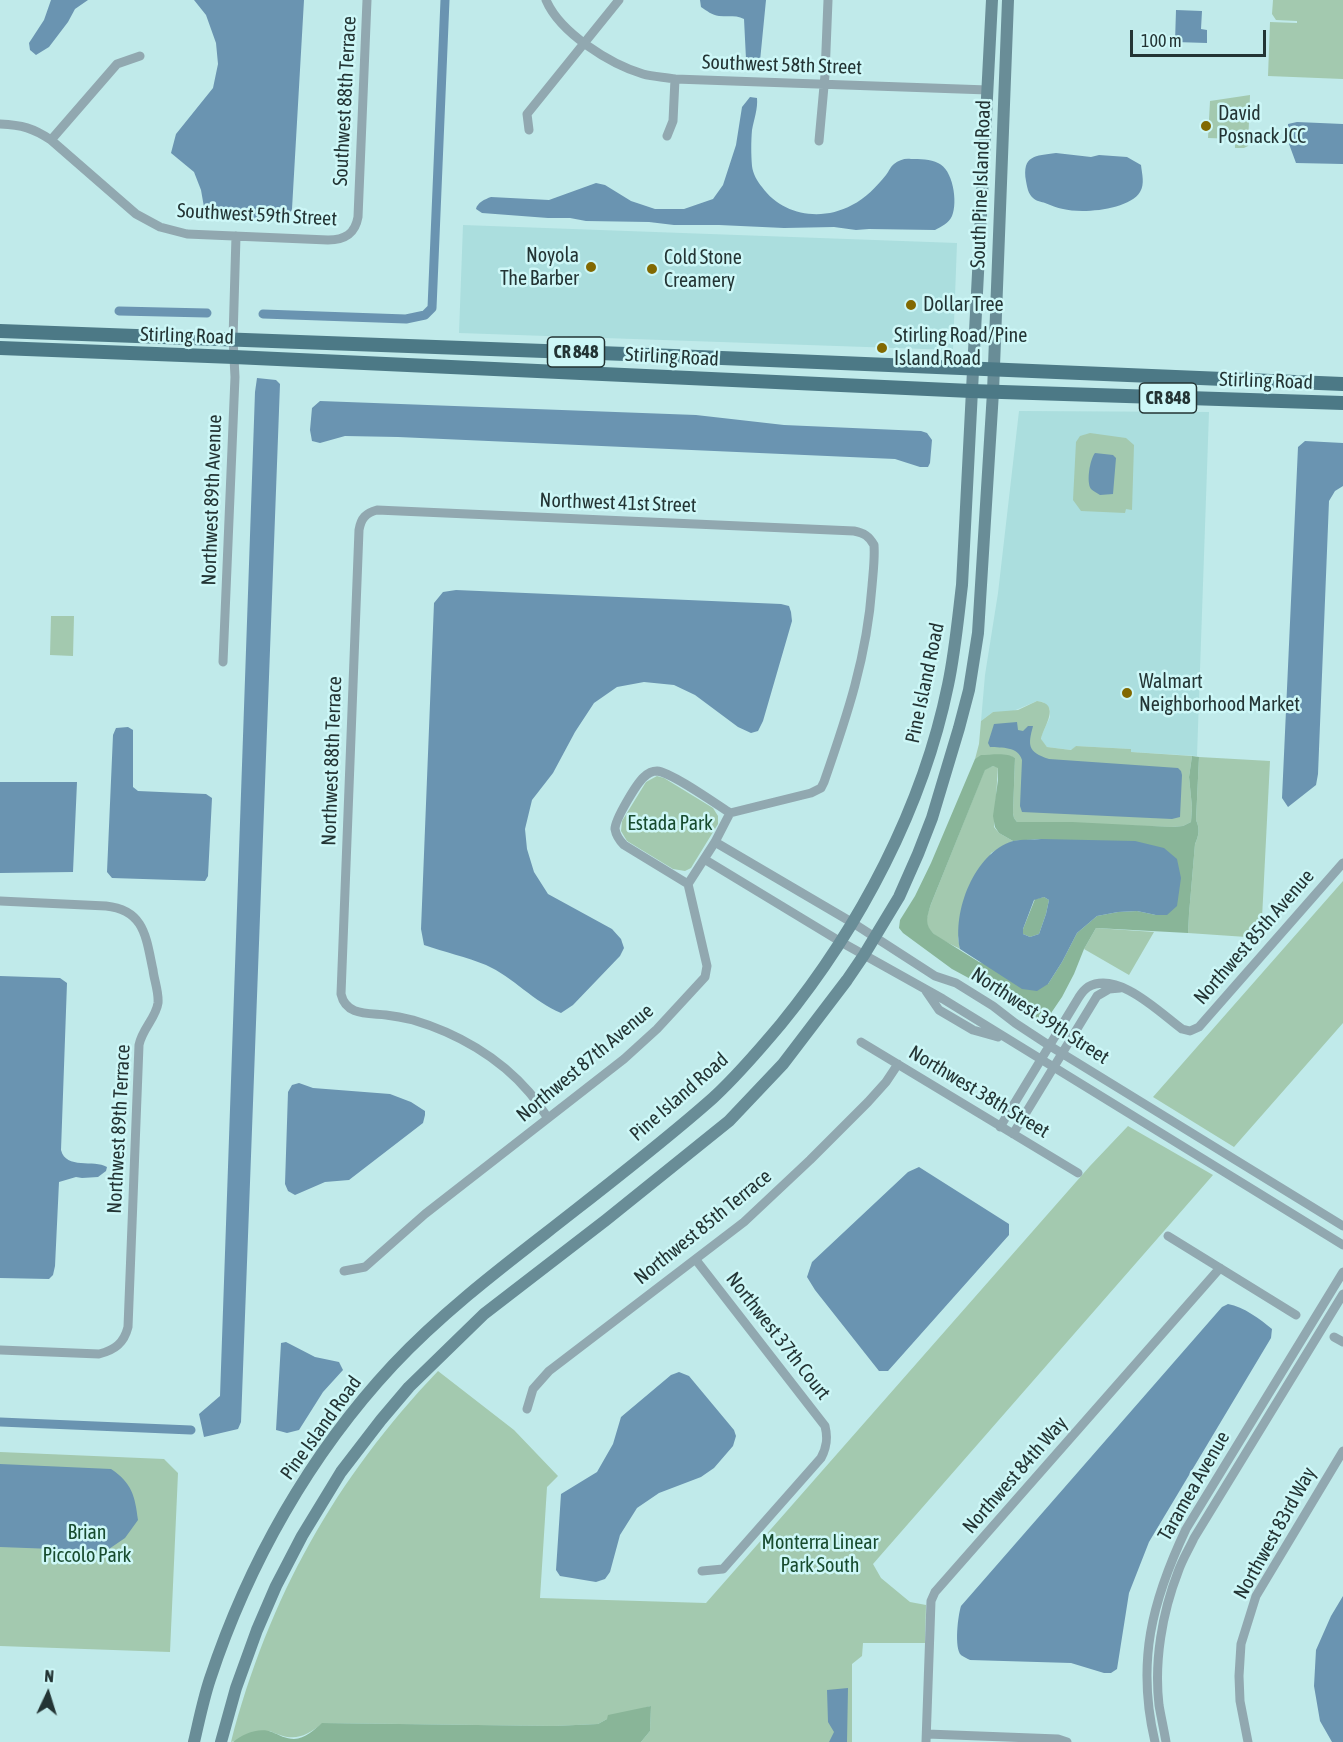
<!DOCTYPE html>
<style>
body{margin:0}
#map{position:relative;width:1343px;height:1742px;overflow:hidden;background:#c0eaea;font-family:"Asap Condensed",sans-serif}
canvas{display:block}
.north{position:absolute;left:18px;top:1664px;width:60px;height:60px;-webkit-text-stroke:4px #cdf7f7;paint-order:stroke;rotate:4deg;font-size:16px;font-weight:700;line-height:24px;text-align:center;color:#233434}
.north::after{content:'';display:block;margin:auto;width:21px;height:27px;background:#233434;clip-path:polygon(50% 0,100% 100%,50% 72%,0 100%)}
.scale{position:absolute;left:1130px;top:30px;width:136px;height:27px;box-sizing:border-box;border:3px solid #233434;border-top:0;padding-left:8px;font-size:18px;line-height:21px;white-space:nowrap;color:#233434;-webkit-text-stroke:4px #cdf7f7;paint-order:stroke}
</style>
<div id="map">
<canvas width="1343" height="1742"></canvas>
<div class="north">N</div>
<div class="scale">100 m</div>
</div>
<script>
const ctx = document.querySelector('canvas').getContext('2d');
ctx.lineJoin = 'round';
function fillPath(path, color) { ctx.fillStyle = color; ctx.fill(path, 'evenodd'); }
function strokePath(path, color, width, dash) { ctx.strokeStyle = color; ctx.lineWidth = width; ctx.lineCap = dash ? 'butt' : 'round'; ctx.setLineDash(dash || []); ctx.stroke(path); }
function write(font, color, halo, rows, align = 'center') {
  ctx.font = font + ' "Asap Condensed",sans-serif'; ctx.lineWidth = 5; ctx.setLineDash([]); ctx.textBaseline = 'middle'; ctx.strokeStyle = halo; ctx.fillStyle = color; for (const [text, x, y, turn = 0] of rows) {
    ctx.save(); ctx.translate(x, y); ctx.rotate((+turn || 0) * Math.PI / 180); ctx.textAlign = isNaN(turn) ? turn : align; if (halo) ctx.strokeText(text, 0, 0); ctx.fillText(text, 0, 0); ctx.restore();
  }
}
fillPath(new Path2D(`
 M463,225L957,243L953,350L459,333Z
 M1019,411L1209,412L1197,756L1131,752V749L1076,746L1072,750L1047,747L1041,740L1042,734L1050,717V709L1043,702L1037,701L1011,712H993L981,721L985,675L998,593Z`), '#abdede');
fillPath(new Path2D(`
 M1273,0H1343V79L1268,76L1270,22L1297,23V21L1276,20L1272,14Z
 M1250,95L1248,146L1244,148H1235V139L1208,138L1210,101Z
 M1090,433L1126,438L1134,445L1132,510L1126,509L1125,513L1081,511L1073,500L1076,442L1080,436Z
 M51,616H74L73,656L50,655Z
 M1037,701C1062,704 1043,727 1041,739L1047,747L1071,750L1076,746L1131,749V752L1192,756L1189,777L1192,807L1191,822L1183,826L1172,827L1017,822L1014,818L1013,813L1015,758C1002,753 988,755 975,759L979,744L981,721L993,712L1018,710Z
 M1199,757L1270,761L1261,938L1188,933L1189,914L1195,844C1199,835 1200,829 1196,820Z
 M993,766L998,767L994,827L999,833L1013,841L991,853L958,938L960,949C950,943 928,936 927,923C926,917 929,910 931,904L985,769Z
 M657,776L664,778L713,808L718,816V824L694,863L691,868L685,871L673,869L627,841L621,831L622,821L646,782Z
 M1343,881V1023L1234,1147L1153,1097Z
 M1096,928L1154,932L1129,975L1084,949Z
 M1128,1126L1213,1175L873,1564L881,1578L910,1602L926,1605L925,1643H863L862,1656L852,1664V1742H641L650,1731L651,1706L607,1719L598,1724L554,1726L323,1723C304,1738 293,1742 270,1731L231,1742C269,1597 335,1479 438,1371L514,1430L558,1476L547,1487L540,1598L706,1603L1090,1166Z
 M0,1452L164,1459L178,1473L170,1652L0,1646Z`), '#a3c9af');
fillPath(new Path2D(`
 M981,755C991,755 1007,752 1015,758L1013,813L1014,818L1017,822H1072L1172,827L1183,826L1191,822L1192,807L1189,777L1192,756L1199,757L1196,820C1200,829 1199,835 1195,844L1189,914L1188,933L1096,928L1084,949L1074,974L1062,997L1047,1019L1037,1020L1020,1010L1013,1002L952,969L903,933L899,928L900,920L915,896L931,863L975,759ZM993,766L998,768V780L993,816L995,827L999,833L1013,841L1041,839L1156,915L1137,911L1118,912L1097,916L1077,933L1062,962L1048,984L979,962L934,934C924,924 927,917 931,904L985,770Z
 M1044,897L1049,900L1046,914L1039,934L1030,937L1023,934V929L1035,899Z
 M651,1706L650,1731L641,1742H233C243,1734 259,1727 272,1732C279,1735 286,1739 294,1739C305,1739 315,1729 322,1723L554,1726L598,1724L607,1719L608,1715Z`), '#89b598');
fillPath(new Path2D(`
 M51,0H88L75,9L68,22L49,47L36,55L30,50L29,43L44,20Z
 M194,0H304L292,209L289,217L242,220L205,213L201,190L194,172L171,153L176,134L213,88L218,64L216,43L206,15Z
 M700,0H766L760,61L753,66L746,59L744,19C737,15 728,17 719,16C712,15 707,11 701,7Z
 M1176,10L1202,11L1201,29L1207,30V43L1175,42Z
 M750,97L757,98C758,109 754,119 752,130C751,141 751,155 752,166C753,174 757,181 762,187C782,215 821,222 852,205C865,199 877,186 886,175C889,171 891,166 894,164C899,160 905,158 911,159C919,159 931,159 938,163C953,169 958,202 952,216C949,223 941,227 935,230L869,229L856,230L834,227L784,228L719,225H674L649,222L586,221L570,218H548L482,213L476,209C477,203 485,199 491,197L549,200L596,183L605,185L631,201L655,209H684L713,199L723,185L736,145L742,107Z
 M1297,122L1343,124V164L1296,163L1289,144L1288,124Z
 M1056,153L1091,157L1099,155L1127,157L1141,165C1142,174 1145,184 1140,192C1129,210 1082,214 1063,209C1057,208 1051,205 1045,203C1042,202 1036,201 1033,198C1028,194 1027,186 1026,181C1022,155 1035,156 1056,153Z
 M257,378L276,380L280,384L241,1422L238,1429L204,1437L199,1414L220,1396L255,392Z
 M320,401L696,415L784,425L921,431L927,433L932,440L930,463L928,467H920L895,459L398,437L345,436L320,443L312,441L310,430L312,408Z
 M1305,441L1343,443V486L1335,491L1329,501L1318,774L1316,785L1288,807L1282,798L1298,447Z
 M1095,453L1113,455L1116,458L1113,494L1100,495C1097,493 1093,491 1091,489C1086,482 1090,459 1095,453Z
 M456,590L781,604L789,606L791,612L792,621L763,721L758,731L751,733L738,727L695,695L674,685L644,682L617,687L594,703L575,732L553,773L532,800L525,829L527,849L534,872L548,894L612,929L621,939L624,948L620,956L573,1005L561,1013C534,1002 513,977 486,965C467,957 444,952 424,945L421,929L434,603L443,592Z
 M1017,722L1018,730L1023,731L1028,726H1033C1028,745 1027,752 1049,759L1178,768L1181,771L1182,775L1180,817L1172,819L1022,812L1020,806L1022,760C1018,746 1002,748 990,747L988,743L994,724Z
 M128,727L133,730V787L138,791L206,794L212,798L208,876L205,881L112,878L107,872L113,735L116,728Z
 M0,782H77L73,872L0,873Z
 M1041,839L1135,841L1164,848L1177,859L1181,878L1177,906L1167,915H1156L1137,911L1118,912L1097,916L1077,933L1062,962L1048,984L1037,991L1022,989L960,949C952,912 974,853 1013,841C1022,839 1033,840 1041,839ZM1044,897L1049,900L1046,914L1039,934L1030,937L1023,934V929L1034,900Z
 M0,976L60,978L67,983L61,1150C66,1170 94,1159 107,1167L106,1171L98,1177L82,1178L76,1177L59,1182L55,1266L53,1275L49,1279L0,1278Z
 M299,1083L313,1088L390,1094L411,1102L425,1111V1115L423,1123L349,1180L325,1182L295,1195L288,1191L285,1184L288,1092L292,1085Z
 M919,1167L1009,1224V1235L888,1371H879L815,1290L807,1277L812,1262L908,1172Z
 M1228,1304C1244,1307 1260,1319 1272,1329L1271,1338L1149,1542L1129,1593L1117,1669L1111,1673H1104L1071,1663L970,1660C968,1659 962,1656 961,1655C954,1648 958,1615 961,1606L1222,1307Z
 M286,1342L315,1357L339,1362L343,1370L323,1392L299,1430L287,1433L276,1430L281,1343Z
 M679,1372L689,1376L734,1430L736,1436L733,1446L714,1468L701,1477L659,1493L637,1508L620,1535L610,1572L605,1579L596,1582L560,1576L556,1570L561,1494L597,1472L613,1444L621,1417L671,1375Z
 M0,1464L111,1469C132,1483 135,1496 138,1520L125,1538L106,1551L0,1547Z
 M1343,1596V1742H1332L1320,1721L1314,1686L1316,1650L1331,1616Z
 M848,1688L847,1742H829L834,1732L828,1722L827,1690Z`), '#6a94b1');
strokePath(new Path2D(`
 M119,311L207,313
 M263,314L406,319L425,315L432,308L445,0
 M0,1422L191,1430`), '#6a94b1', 9);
strokePath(new Path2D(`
 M546,0C560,33 610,64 643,74C653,77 665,77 675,79L988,90
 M0,124C22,125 33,128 51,140L136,214L160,227L187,234L328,240C345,240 355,234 358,217L367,0
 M529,130L527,114L619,0
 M667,136L673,121L675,79
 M51,140L117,64L140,56
 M819,141L825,75L828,0
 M223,662L235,377L233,339L236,236
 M715,842L853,923L935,976L956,983L993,1006L1015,1023L1050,1046L1343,1226
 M704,859L841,942L943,999L1343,1245
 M688,884L624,845C620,841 616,835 615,829C615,819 637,783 644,777C648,773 652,771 657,771C671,772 716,804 730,813
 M0,901L106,906C145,910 146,938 153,970C154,980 159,992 158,1003C156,1018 142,1029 139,1045L128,1327C124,1343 115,1350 99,1354L0,1350
 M926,991L939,1010L973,1030L998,1037
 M861,1042L1078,1173
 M1000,1127L1079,997C1081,994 1085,989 1088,987C1118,970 1160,1013 1182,1029L1190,1031L1199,1027L1343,863
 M1013,1134L1097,996L1109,989L1120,988
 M1168,1236L1296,1315
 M696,1260L825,1426C828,1438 827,1447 821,1458L723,1569L702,1571
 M344,1271L365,1267L425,1214L624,1059L657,1029L705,977L707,966L688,884L715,842L730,813L811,793L821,788L824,782C847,716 867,657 872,586C873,573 875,559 874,545C869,536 864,533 854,531L377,510C366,513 361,518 359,530L341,994C346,1016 368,1013 386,1015C395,1016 405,1018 413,1020C457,1033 499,1057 529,1092C536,1100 542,1110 548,1118
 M1334,1337L1343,1342
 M527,1409L533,1389L549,1371L744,1222L810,1160L868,1102L886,1082L898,1064
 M927,1734L1058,1739L1067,1742
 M926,1742L931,1601L935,1592L1220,1268
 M1155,1742C1136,1662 1152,1601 1186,1529L1343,1272
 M1166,1742C1164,1730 1161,1717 1159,1705C1154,1662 1162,1613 1178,1572C1182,1560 1189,1549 1194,1538L1343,1294
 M1248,1742L1240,1701L1239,1676L1241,1644L1256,1596L1343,1451`), '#91a8b0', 9);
strokePath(new Path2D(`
 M194,1742C199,1721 203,1700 210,1679C248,1564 310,1454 393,1365C439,1316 493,1274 546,1233C602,1189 660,1145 713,1098C738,1075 760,1049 781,1024C860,927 923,807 948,685C955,652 958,618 962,585L992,0
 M221,1742L236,1688L257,1630L276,1586L302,1536L341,1472L381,1420L409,1387L484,1314L606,1220L729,1121L783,1064L847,980L864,955L899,897L918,854L932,818L959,728L969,690L978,633L993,392L1008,0`), '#698d97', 12);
strokePath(new Path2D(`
 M0,331L626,354L1343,384
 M0,348L234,357L971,391L1343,403`), '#4c7986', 14);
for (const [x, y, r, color] of [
 [1206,126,6,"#826901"],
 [591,267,6,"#826901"],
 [652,269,6,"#826901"],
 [911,305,6,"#826901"],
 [882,348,6,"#826901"],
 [1127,693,6,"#826901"]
]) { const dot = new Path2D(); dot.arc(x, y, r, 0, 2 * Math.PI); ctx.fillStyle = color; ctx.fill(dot); strokePath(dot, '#cdf7f7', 2); }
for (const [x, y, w] of [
 [576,352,57],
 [1168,398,57]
]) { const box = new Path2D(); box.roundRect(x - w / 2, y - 15, w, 30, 4.5); ctx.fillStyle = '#cdf7f7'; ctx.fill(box); strokePath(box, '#233434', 1.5); }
write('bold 18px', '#233434', null, [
 ["CR 848",576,352],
 ["CR 848",1168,398]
]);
write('20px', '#233434', '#cdf7f7', [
 ["Southwest 58th Street",782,65,2],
 ["Southwest 88th Terrace",345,101,-87],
 ["South Pine Island Road",981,184,-88],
 ["Southwest 59th Street",257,215,3],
 ["Stirling Road",187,336,2],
 ["Stirling Road",672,357,3],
 ["Stirling Road",1266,381,2],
 ["Northwest 89th Avenue",212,500,-88],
 ["Northwest 41st Street",618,503,2],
 ["Pine Island Road",925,683,-78],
 ["Northwest 88th Terrace",332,761,-88],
 ["Northwest 85th Avenue",1254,937,-49],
 ["Northwest 39th Street",1040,1016,33],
 ["Northwest 87th Avenue",585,1063,-40],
 ["Northwest 38th Street",979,1092,31],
 ["Pine Island Road",679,1097,-41],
 ["Northwest 89th Terrace",119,1129,-87],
 ["Northwest 85th Terrace",703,1227,-39],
 ["Northwest 37th Court",778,1336,52],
 ["Pine Island Road",321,1428,-54],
 ["Northwest 84th Way",1015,1475,-49],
 ["Taramea Avenue",1194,1486,-60],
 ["Northwest 83rd Way",1275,1533,-61]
]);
write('20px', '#233434', '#cdf7f7', [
 ["David",1218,114],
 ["Posnack JCC",1218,137],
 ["Noyola",579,256,"right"],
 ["The Barber",579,279,"right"],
 ["Cold Stone",664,258],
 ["Creamery",664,281],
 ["Dollar Tree",923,305],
 ["Stirling Road/Pine",894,336],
 ["Island Road",894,359],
 ["Walmart",1139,682],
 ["Neighborhood Market",1139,705]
], 'left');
write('20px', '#174b2e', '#cdf7f7', [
 ["Estada Park",670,824],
 ["Brian",87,1533],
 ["Piccolo Park",87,1556],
 ["Monterra Linear",820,1543],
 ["Park South",820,1566]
]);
</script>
